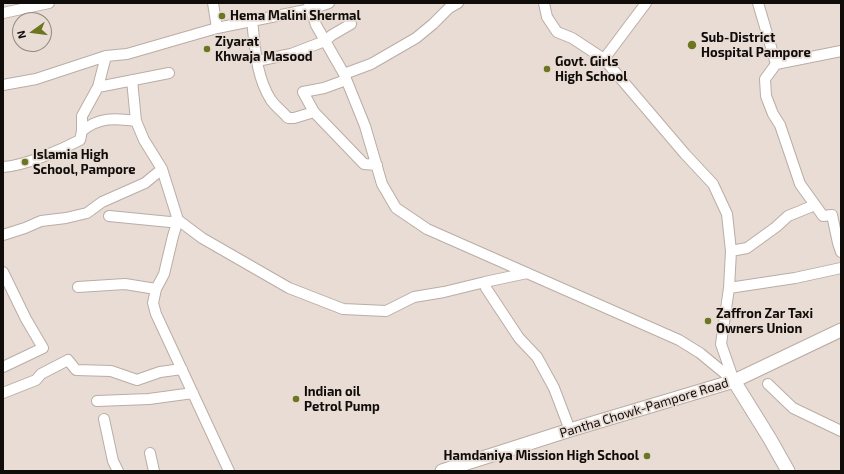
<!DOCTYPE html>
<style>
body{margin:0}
#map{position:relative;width:844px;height:474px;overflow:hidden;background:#e8dcd4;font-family:"Exo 2",sans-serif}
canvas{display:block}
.frame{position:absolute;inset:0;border:4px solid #100c0a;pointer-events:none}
.north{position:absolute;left:12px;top:12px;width:40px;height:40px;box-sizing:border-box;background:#e8dcd4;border:1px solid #928983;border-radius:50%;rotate:256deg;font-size:11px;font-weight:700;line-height:16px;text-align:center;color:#100c0a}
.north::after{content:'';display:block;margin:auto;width:14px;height:18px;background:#6c751f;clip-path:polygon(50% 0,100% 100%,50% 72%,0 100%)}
</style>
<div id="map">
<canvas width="844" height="474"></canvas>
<div class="frame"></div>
<div class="north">N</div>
</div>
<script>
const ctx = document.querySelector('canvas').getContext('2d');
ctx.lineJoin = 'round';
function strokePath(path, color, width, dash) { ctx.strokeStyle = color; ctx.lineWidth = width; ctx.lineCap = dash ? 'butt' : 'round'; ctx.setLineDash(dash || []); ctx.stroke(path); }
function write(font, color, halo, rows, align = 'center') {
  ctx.font = font + ' "Exo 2",sans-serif'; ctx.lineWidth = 3.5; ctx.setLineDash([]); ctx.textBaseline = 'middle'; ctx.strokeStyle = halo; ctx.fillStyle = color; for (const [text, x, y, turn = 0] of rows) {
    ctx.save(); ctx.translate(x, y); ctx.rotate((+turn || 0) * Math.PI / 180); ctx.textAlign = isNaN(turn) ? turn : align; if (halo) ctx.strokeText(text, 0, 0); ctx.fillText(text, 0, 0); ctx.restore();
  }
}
const minor = new Path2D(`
 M213,3L217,28
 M309,3L316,25L344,74L365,126L382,184L396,208L427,229L679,340L700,353L734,381
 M544,3L547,17L557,32L572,38L604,59L685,154L713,184L727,214L731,251L729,288L721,344L734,381
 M758,3L776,64
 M3,13L49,3
 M252,20C255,47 256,77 271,100C276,107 283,112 288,118H294L314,112
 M841,51L776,64L765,79L766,96L773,114L780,125L800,184L823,216L832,215L838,243L841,252
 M604,59L646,3
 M257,61L291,54L325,41L332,35L351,24
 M344,74L371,64L416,38L433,24L449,8L458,3
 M132,80L136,121
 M346,80L324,88L303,92L314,112L364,164L377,165
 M3,85L36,79L106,56L127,54L217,28L311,9L329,3
 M98,87L169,73
 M82,131V116L98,87L106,56
 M3,167C24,166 61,150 80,140L82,131C99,117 115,118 136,121L144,140L162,169L178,220L173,236L164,274L156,289L153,303L156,314L229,471
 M109,216L170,222L178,220L202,238L289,288L343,309L386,311L414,297L444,292L485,282
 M3,235L25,228L41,221L66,218L87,213L102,202L145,183L162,169
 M731,251L747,248L776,227L788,216L815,205
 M3,272L26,319L43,348L3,367
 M527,273L485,282L486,288L519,338L537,357L554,388L570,430
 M78,287L125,284L156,289
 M729,288L795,278L841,268
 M768,384L793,408L841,431
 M3,393L36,380L41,374L68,360L76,370L111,371L137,380L160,372L182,369
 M97,401L149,399L193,393
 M104,419L113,461L118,471
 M150,453L154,471`);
const major = new Path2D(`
 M734,381L770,439L788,471
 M442,471L570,430L734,381L841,330`);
strokePath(minor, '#b9ada5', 12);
strokePath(major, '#b9ada5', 15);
strokePath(minor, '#fff', 10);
strokePath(major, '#fff', 13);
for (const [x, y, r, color] of [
 [222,16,4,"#6c751f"],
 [692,45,5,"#6c751f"],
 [207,49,4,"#6c751f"],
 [547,69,4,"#6c751f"],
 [25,162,4,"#6c751f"],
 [708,321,4,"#6c751f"],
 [296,399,4,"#6c751f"],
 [647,456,4,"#6c751f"]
]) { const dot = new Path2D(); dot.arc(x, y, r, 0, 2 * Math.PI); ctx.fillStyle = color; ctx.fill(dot); strokePath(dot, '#e8dcd4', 1.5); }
write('bold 13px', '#100c0a', '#e8dcd4', [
 ["Hema Malini Shermal",230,16],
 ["Sub-District",701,38],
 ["Hospital Pampore",701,53],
 ["Ziyarat",215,42],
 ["Khwaja Masood",215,57],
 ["Govt. Girls",555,62],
 ["High School",555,77],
 ["Islamia High",33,155],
 ["School, Pampore",33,170],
 ["Zaffron Zar Taxi",716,314],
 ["Owners Union",716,329],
 ["Indian oil",304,392],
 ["Petrol Pump",304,407],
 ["Hamdaniya Mission High School",639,456,"right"]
], 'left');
write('13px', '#100c0a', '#e8dcd4', [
 ["Pantha Chowk-Pampore Road",644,408,-17]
]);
</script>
